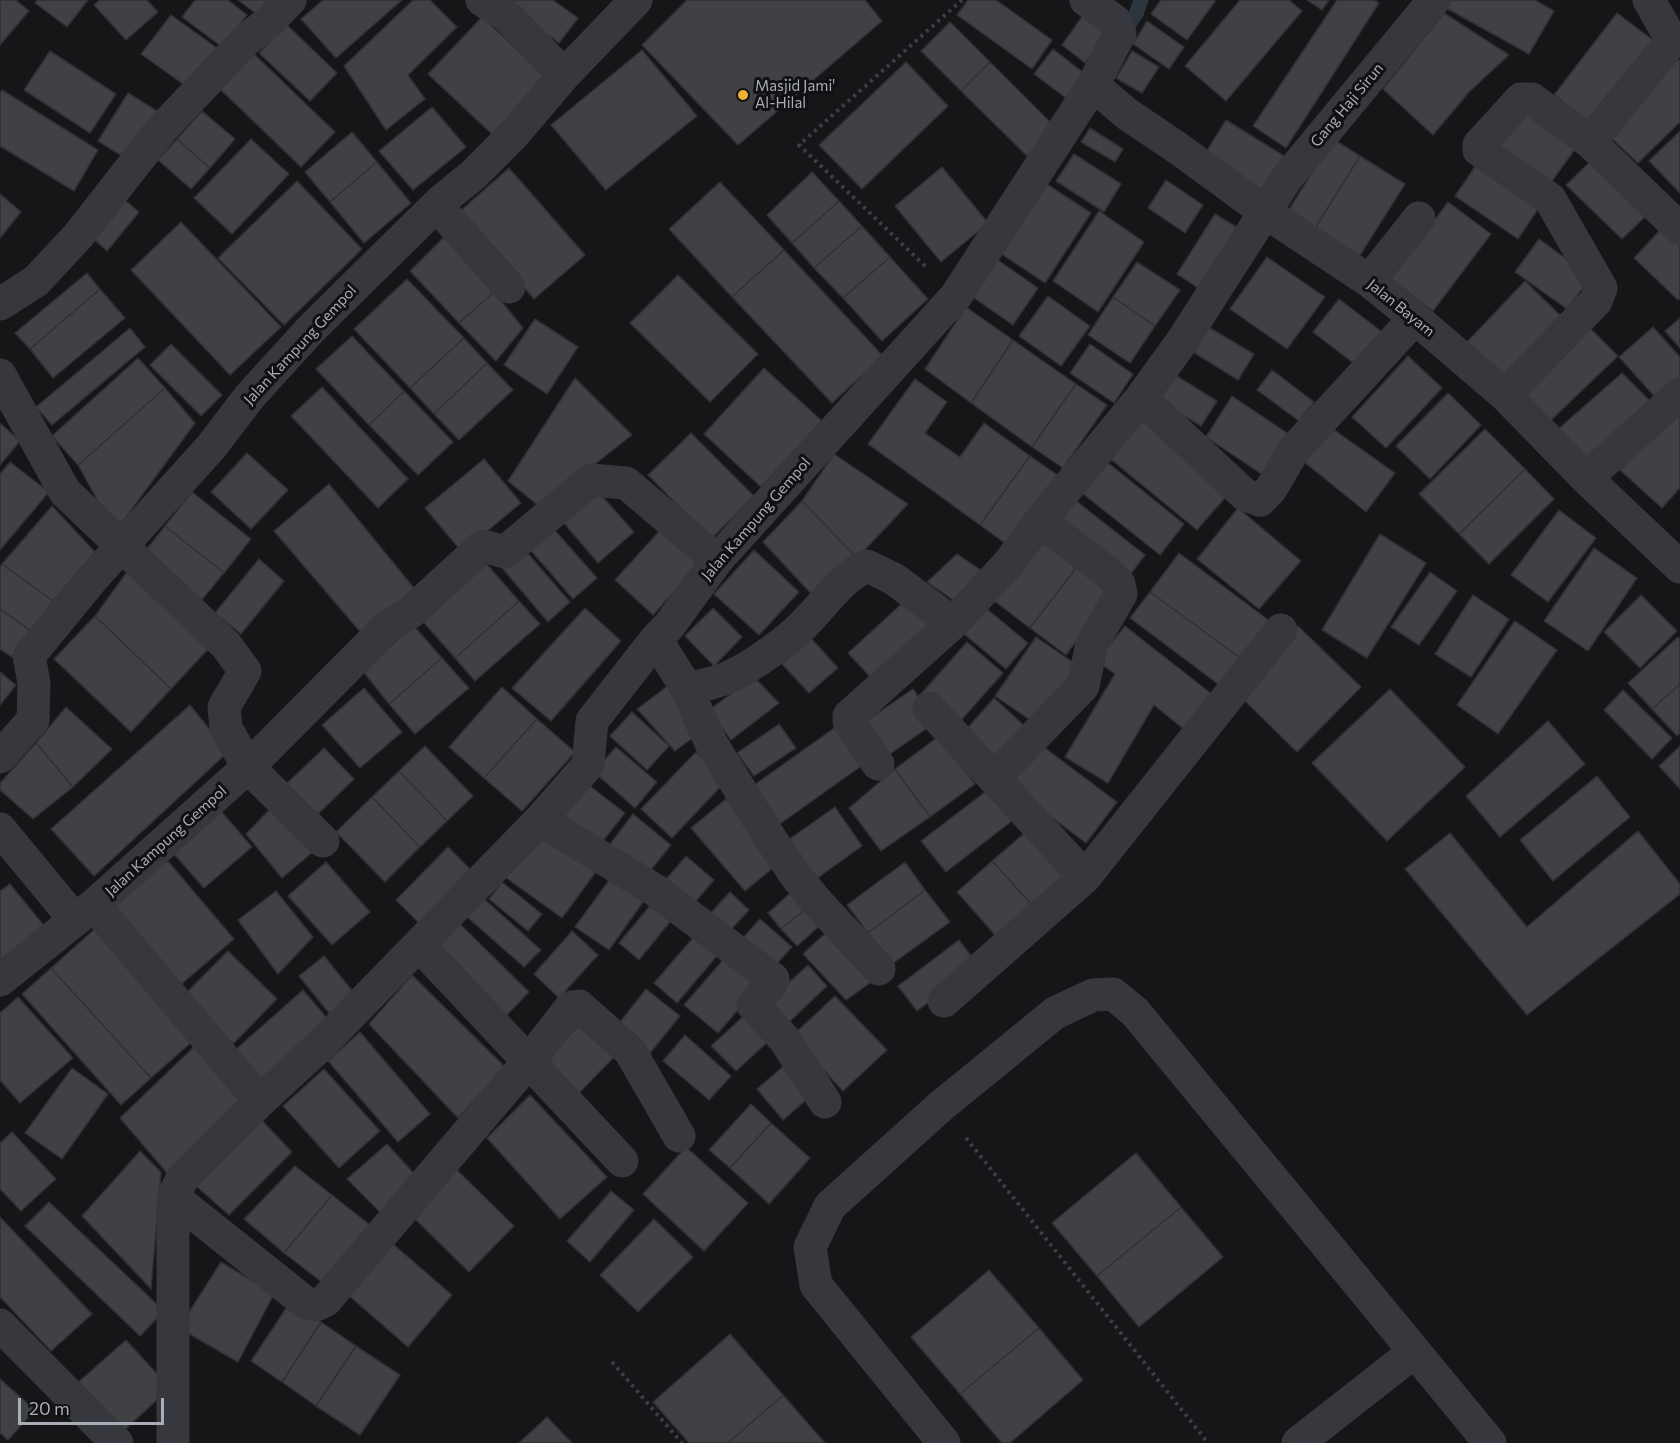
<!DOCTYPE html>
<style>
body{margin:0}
#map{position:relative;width:1680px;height:1443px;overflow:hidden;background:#161618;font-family:Commissioner,sans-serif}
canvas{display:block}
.scale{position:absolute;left:18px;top:1398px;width:146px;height:27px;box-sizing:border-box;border:3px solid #a8adb8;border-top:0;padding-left:8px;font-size:18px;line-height:21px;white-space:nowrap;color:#a8adb8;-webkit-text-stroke:4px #111113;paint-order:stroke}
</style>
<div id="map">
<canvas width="1680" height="1443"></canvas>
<div class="scale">20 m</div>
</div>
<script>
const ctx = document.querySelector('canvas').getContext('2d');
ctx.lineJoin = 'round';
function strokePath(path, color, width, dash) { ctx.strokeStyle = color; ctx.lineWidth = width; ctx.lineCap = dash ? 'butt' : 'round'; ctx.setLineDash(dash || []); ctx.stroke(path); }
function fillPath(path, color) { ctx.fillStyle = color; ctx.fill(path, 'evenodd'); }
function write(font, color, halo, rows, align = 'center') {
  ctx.font = font + ' Commissioner,sans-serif'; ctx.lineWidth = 6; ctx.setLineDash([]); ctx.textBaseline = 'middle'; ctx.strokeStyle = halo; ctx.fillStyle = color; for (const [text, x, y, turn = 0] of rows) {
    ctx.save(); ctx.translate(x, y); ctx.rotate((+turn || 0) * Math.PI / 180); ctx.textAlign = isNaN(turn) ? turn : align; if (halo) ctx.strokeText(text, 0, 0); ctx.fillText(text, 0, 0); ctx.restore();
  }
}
strokePath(new Path2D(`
 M1121,35L1136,14L1141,0`), '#2c353c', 15);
const building = new Path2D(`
 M0,0H16L29,11L0,45Z
 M37,0H88L67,27L35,3Z
 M100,0H147L158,12L126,40L94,5Z
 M195,0H228L247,15L222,47L182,17Z
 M238,0H271L259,16Z
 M323,0H402L336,58L301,19Z
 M413,0H430L457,27L408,75L425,99L386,130L344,66Z
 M501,0H553L578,18L559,43Z
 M687,0H865L882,21L738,145L642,45Z
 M968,0H996L1052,40L1032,69L957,15Z
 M1161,0H1216L1187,40L1151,14Z
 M1240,0H1289L1302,11L1226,101L1185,66Z
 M1307,0H1329L1322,10Z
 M1337,0H1374L1379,3L1286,148L1253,126Z
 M1451,0H1535L1554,11L1529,54L1446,8Z
 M1444,13L1509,55L1470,91L1433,135L1383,89Z
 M1617,13L1653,40L1587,120L1554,95Z
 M1084,14L1108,32L1085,63L1062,45Z
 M171,15L217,48L187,87L141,54Z
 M482,17L549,79L495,137L428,74Z
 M1147,21L1184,47L1169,69L1133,44Z
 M950,22L990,62L961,91L921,51Z
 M286,24L337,73L310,101L259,53Z
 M1053,49L1085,74L1066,98L1034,74Z
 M642,50L697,116L606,190L551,125Z
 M50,51L116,94L90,133L24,90Z
 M1132,51L1159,67L1142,93L1116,78Z
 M254,54L335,132L301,167L220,89Z
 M1678,59L1680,61V122L1638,163L1608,135Z
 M906,62L948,106L862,189L819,145Z
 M990,62L1056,128L1027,156L961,91Z
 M2,90L98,150L74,191L0,146V94Z
 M128,93L157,111L127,159L98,141Z
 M432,107L466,147L413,190L379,151Z
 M1527,107L1578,145L1547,188L1495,151Z
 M202,111L235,139L210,168L177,139Z
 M1226,120L1284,156L1260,193L1203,157Z
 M1090,128L1123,149L1115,162L1081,142Z
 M1680,131V193L1649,161Z
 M352,132L377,162L330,202L305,172Z
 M177,139L210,168L191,189L158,160Z
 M251,139L289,174L232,234L194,198Z
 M1333,139L1360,156L1312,233L1285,216Z
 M1074,154L1121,184L1104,212L1056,181Z
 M1360,156L1405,184L1357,260L1312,233Z
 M1595,157L1650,212L1622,239L1566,185Z
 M1481,158L1544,200L1518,239L1455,196Z
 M377,162L411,203L364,243L330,202Z
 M942,167L988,223L941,262L895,206Z
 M509,168L585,255L534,299L458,213Z
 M812,172L839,201L792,243L767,215Z
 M1166,180L1203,205L1185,233L1148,208Z
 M297,181L362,249L284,325L218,258Z
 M720,182L784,250L732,297L669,229Z
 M1045,183L1091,213L1045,283L1000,253Z
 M0,194L21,212L0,238Z
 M120,196L139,212L107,251L88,234Z
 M839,201L862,226L814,268L792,243Z
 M1448,202L1491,234L1433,311L1391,279Z
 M1099,211L1144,242L1098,312L1053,281Z
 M1215,214L1243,231L1204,292L1177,274Z
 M181,222L281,327L230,375L131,270Z
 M862,226L890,257L843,298L814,268Z
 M1662,228L1680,246V298L1678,300L1634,258Z
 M444,237L494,292L459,323L410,271Z
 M1539,239L1591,277L1567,309L1515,272Z
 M784,250L883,356L832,403L732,297Z
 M992,256L1038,288L1013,325L967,293Z
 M890,257L928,299L882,341L843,298Z
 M1267,257L1325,297L1287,349L1230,309Z
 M1137,262L1180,290L1155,326L1113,297Z
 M87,273L100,289L30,349L15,333Z
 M678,275L758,354L710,402L630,323Z
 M407,279L464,338L410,388L354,329Z
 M1525,281L1565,320L1506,381L1466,343Z
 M100,289L125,318L53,378L30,349Z
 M494,292L523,328L496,361L459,323Z
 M1048,296L1090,326L1061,366L1019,336Z
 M1113,297L1155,326L1130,363L1088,335Z
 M1339,299L1386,335L1361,369L1313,332Z
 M966,307L1013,340L971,403L925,369Z
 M1680,318V348L1665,331Z
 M535,319L578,347L547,394L504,365Z
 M1208,327L1254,354L1238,380L1193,352Z
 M1589,327L1618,356L1548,423L1522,400Z
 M1653,327L1680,357V377L1656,398L1619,357Z
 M130,328L145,347L52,425L36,407Z
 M352,336L404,391L369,425L316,369Z
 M464,338L487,363L434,414L410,388Z
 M1013,340L1076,384L1032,447L971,403Z
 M171,344L222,395L201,416L150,365Z
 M1090,344L1133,374L1114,403L1070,373Z
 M1408,356L1442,388L1386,448L1352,417Z
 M138,358L165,388L78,465L52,436Z
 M487,363L513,390L459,440L434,414Z
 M764,368L822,421L761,487L704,434Z
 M1272,370L1314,402L1299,421L1257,390Z
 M1172,373L1217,401L1201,426L1156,399Z
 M1622,373L1650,401L1585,460L1556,431Z
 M575,378L632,435L540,507L508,481Z
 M915,379L947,402L925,433L960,457L984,423L1030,456L980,525L868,444Z
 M1076,384L1107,405L1063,468L1032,447Z
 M322,387L408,479L378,508L291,416Z
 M165,388L195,423L115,532L78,465Z
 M404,391L453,442L418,475L369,425Z
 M1448,393L1481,425L1430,479L1396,446Z
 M1232,396L1290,435L1263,475L1206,437Z
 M1677,408L1680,410V488L1662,508L1620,470Z
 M1135,413L1230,492L1197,530L1102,452Z
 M0,423L20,441L0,465Z
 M1330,427L1395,473L1366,512L1303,461Z
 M1485,429L1525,469L1459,534L1419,494Z
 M691,433L754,496L711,539L648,475Z
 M247,453L288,490L251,529L211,492Z
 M834,454L908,504L857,558L802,501Z
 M1030,456L1059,476L1009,546L980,525Z
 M484,459L521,503L462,552L425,508Z
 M10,462L49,492L0,550V474Z
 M1107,462L1184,524L1160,555L1082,493Z
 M1525,469L1554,499L1489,564L1459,534Z
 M329,484L418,593L363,635L274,531Z
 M593,486L634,532L598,563L558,516Z
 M192,492L251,539L224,573L165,526Z
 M1075,500L1145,555L1130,575L1057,520Z
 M802,501L857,558L816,599L763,542Z
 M52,506L95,552L53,601L2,564Z
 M1238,508L1301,561L1259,609L1197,559Z
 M1559,510L1596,538L1548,602L1511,575Z
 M165,526L224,573L200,602L142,555Z
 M551,526L597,578L573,599L527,546Z
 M663,527L701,562L653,615L615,580Z
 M1038,533L1079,564L1030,628L989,597Z
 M1380,534L1426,563L1367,658L1322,630Z
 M1594,548L1637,578L1588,651L1544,621Z
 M524,549L570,602L548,622L502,568Z
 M754,550L799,592L759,635L714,594Z
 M1179,553L1271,622L1243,660L1150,592Z
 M957,554L988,575L956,602L927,582Z
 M259,559L284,581L241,634L215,613Z
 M484,561L519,601L455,658L419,617Z
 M2,564L53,601L31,631L0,609V567Z
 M1079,564L1114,590L1066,655L1030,628Z
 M127,572L210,647L171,689L95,616Z
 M1430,572L1457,591L1419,645L1391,627Z
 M1150,592L1243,660L1222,687L1130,618Z
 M1473,595L1509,619L1471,677L1435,654Z
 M1641,595L1677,631L1640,668L1604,632Z
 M908,598L934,626L874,681L848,653Z
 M519,601L540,624L475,681L455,658Z
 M585,608L621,641L551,721L512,688Z
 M713,608L742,637L714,666L685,636Z
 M0,609L31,631L12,657L0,649Z
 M987,609L1028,643L1006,669L964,634Z
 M95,616L171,689L131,732L54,659Z
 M1515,621L1557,650L1498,734L1457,705Z
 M414,626L442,658L389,704L362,670Z
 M1125,626L1213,695L1186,731L1154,705L1108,783L1065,757L1115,674L1097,661Z
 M1298,626L1361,687L1297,752L1234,690Z
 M1036,637L1080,667L1039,726L995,696Z
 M1678,637L1680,639V684L1652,709L1628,683Z
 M811,638L838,668L809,693L782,664Z
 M967,642L1003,673L956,726L920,695Z
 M442,658L469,688L415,734L389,704Z
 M0,672L16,685L0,705Z
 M754,677L779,703L731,740L709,710Z
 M1680,684V733L1677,736L1652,709Z
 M669,685L698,734L675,751L637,709Z
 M502,687L537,719L484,778L449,747Z
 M364,688L402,732L360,768L322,725Z
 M913,689L936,722L887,756L863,723Z
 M1390,689L1465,767L1387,841L1312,763Z
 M1623,690L1672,738L1652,759L1604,710Z
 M994,698L1029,730L999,764L963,733Z
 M190,705L228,752L94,876L51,829Z
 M66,707L112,749L73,787L36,743Z
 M632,712L669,746L647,770L610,736Z
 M537,719L575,752L522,811L484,778Z
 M1548,721L1585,764L1500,837L1466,796Z
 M779,724L796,748L754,776L737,753Z
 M837,726L864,764L777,826L750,788Z
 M939,736L975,784L930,817L895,769Z
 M36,743L73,787L33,819L0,790V783Z
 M1041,745L1117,802L1086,843L1010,786Z
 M425,746L473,796L447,821L399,771Z
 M1680,746V789L1659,766Z
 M616,747L657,782L635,808L594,772Z
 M324,748L354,779L313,819L282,788Z
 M696,752L726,781L672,838L641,809Z
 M895,769L930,817L881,851L849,808Z
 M399,771L447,821L420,847L372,797Z
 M1597,776L1630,817L1553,881L1520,840Z
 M586,783L625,813L599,846L561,816Z
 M989,789L1013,820L946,872L921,841Z
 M372,797L420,847L385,882L336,832Z
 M726,799L780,862L745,891L691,828Z
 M272,807L314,851L282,878L246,834Z
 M835,807L862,846L816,879L788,840Z
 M221,811L252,847L204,888L173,853Z
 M633,814L671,845L645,877L607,848Z
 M540,828L598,869L562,918L505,877Z
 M1027,831L1066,875L1032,905L992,861Z
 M1638,831L1680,884V894L1527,1015L1405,869L1450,833L1527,927Z
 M448,847L473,872L421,925L396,900Z
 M686,856L714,880L691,907L663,883Z
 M167,860L234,939L178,987L111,907Z
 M992,861L1032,905L996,936L957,892Z
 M326,862L370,912L332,945L288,896Z
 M905,862L925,890L868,933L847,905Z
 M615,872L648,895L609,950L575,927Z
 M502,882L542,914L528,931L489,899Z
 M10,884L45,927L0,962V891Z
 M795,889L809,906L781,929L768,913Z
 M925,890L950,922L892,964L868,933Z
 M276,891L313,937L278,974L238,920Z
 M730,892L749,910L724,937L705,919Z
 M483,898L541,950L524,967L466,916Z
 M653,902L673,918L639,960L619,943Z
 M809,906L824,922L797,946L781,929Z
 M760,919L792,947L770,971L738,943Z
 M460,924L529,992L506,1016L437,947Z
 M96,928L195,1039L151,1078L51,968Z
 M831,928L877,978L846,1000L803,954Z
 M572,931L598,955L559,998L534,974Z
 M698,932L721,951L677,1003L654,983Z
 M959,940L978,965L917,1011L898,986Z
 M228,951L277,999L233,1044L183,996Z
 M729,953L762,982L718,1033L684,1005Z
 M324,956L359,999L334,1019L299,976Z
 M808,965L827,986L784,1027L764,1005Z
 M51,968L151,1078L121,1105L22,994Z
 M412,975L505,1067L458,1118L369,1024Z
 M646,989L680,1016L650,1053L617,1026Z
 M303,990L331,1023L262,1083L234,1051Z
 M835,996L887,1050L843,1091L792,1036Z
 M18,997L73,1058L20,1103L0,1080V1013Z
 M748,1012L772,1038L736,1071L711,1046Z
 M581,1023L615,1056L574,1098L540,1064Z
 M360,1032L430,1114L398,1142L328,1061Z
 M685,1035L731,1076L709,1100L663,1061Z
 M198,1043L250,1101L173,1180L120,1118Z
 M786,1064L812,1095L783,1120L757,1089Z
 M72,1068L108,1094L62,1159L25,1133Z
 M324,1069L380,1131L339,1168L283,1106Z
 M530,1095L607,1177L560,1219L487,1138Z
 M751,1104L771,1123L730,1168L709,1150Z
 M255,1113L292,1152L229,1215L195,1185Z
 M771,1123L810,1158L769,1204L730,1168Z
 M12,1132L56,1179L21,1211L0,1189V1143Z
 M387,1144L420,1180L382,1214L347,1179Z
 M686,1147L748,1203L704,1251L643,1194Z
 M140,1151L161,1172L151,1289L82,1216Z
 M1136,1153L1181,1207L1097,1276L1052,1223Z
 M295,1166L332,1195L284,1253L244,1219Z
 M457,1170L514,1226L469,1272L411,1215Z
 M611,1191L634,1210L590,1262L567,1241Z
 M332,1195L375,1229L323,1283L284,1253Z
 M49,1202L164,1311L140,1336L25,1226Z
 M1181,1207L1223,1257L1139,1327L1097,1276Z
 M0,1217L92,1314L51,1351L0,1297Z
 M654,1219L693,1257L638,1312L600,1275Z
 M393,1244L452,1295L408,1347L347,1294Z
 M221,1262L274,1294L238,1362L179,1328Z
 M989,1270L1039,1328L960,1394L911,1337Z
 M291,1301L321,1322L282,1382L251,1361Z
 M321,1322L356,1346L316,1406L282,1382Z
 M1039,1328L1083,1380L1010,1443H1002L960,1394Z
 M730,1334L783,1395L728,1443H689L653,1402Z
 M126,1340L170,1388L120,1434L75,1385Z
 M356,1346L400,1375L360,1435L316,1406Z
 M0,1379L35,1410L8,1440L0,1433Z
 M783,1395L825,1443H728Z
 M547,1417L572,1443H519Z`);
fillPath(building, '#404145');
strokePath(building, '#303034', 1.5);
strokePath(new Path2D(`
 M925,266L799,145L962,0
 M966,1138L1208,1443
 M612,1362L682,1443`), '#3d3f44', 4, [3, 4.5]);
strokePath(new Path2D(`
 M482,0L506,15L564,75
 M1093,85L1127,114L1179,149L1265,212L1369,281L1415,318L1505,395L1586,478L1680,567
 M1590,142L1680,229
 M437,206L509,287
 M1369,281L1419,218
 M0,304L36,281L78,236L161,130L246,40L271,20L290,0
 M0,375L65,492L226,645L245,671L224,707L226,728L248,767L387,627L411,612L483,546L505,552L591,480L626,483L717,560
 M1505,395L1596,301L1601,288L1550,199L1479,150V145L1521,99H1532L1590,142L1672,41L1649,0
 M1141,398L1245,495L1260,500L1271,489L1293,451L1415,318
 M1586,478L1680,394
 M656,639L687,689L711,743L770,838L796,876L817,902L879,969
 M687,689C701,685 718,683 731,676C751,667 788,641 803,625C825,604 839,579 867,566L894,579L953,623
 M929,708L1085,877
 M0,757L33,720L34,683L29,656L92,579L211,447L250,396L311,329L441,201L473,175L514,134L564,75L636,0
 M878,764L849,722V716L953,623L1009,563L1040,521L1141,398L1183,340L1286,179L1434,0
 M994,778L1083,686L1092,644L1121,594L1119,584L1106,571L1040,521
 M540,820L655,890L773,979L771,984L753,1005L785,1040L825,1102
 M0,829L75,920
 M94,905L260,1101
 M419,945L622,1161
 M0,980L94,905L248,767L323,841
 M944,1001L1085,877L1281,630
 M173,1197L306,1303L316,1305L325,1301L529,1061L571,1007L579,1006L630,1051L679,1136
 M0,1325L117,1443
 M173,1443V1197L182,1179L260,1101L323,1043L540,820L588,765L592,721L656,639L669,626L717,560L956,296L1093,85L1120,33L1115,21L1086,0
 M944,1443L816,1285L810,1247L830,1206L941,1106L1055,1013L1093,995L1113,994L1135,1012L1490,1443
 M1298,1443L1414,1352`), '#37383d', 33);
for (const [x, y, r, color] of [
 [743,95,6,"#f2b134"]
]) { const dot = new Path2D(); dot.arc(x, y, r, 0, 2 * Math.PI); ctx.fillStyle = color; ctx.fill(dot); strokePath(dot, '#111113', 2); }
write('15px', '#a8adb8', '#111113', [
 ["Masjid Jami'",755,86],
 ["Al-Hilal",755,103]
], 'left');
write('15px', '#a8adb8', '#111113', [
 ["Gang Haji Sirun",1347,105,-50],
 ["Jalan Bayam",1401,308,39],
 ["Jalan Kampung Gempol",300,345,-47],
 ["Jalan Kampung Gempol",756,519,-49],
 ["Jalan Kampung Gempol",166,841,-42]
]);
</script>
